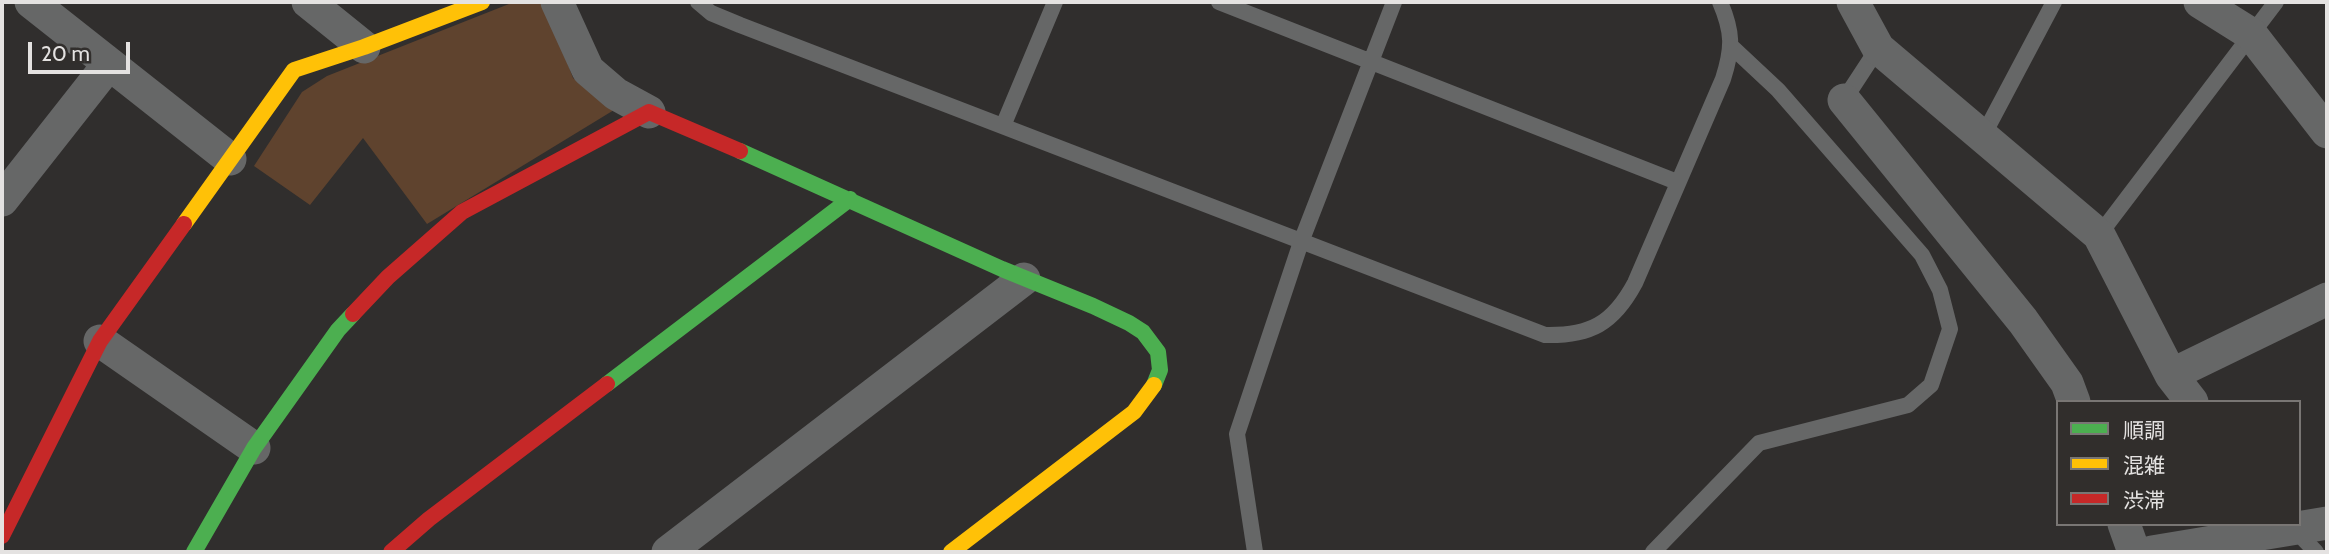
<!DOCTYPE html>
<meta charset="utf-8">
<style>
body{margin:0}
#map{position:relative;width:2329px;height:554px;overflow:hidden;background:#302e2d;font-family:Cabin,"Noto Sans JP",sans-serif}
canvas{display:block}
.frame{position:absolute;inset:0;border:4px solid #e4e2e1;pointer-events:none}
.legend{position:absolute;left:2056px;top:400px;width:245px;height:126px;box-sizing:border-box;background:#312e2c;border:2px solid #797674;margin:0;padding:9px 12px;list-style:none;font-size:21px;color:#e4e2e1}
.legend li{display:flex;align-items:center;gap:14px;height:35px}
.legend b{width:35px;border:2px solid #797674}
.scale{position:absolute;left:28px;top:42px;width:102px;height:32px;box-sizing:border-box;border:4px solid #e4e2e1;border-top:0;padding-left:9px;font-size:21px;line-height:24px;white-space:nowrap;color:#e4e2e1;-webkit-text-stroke:5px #312e2c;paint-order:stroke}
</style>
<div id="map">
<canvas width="2329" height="554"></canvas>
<div class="frame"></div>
<ul class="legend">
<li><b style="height:9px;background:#4caf50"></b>順調</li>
<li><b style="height:9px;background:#ffc107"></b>混雑</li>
<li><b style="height:9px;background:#c62828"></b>渋滞</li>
</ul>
<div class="scale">20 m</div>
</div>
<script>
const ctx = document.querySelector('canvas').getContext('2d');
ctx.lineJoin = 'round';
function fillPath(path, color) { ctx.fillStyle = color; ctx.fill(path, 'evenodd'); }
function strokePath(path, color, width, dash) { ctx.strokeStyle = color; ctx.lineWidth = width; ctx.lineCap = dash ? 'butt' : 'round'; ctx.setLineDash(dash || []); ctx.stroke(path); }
fillPath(new Path2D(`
 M514,2H545L573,78L614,110L427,224L363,138L310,205L254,166L302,92L327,76Z`), '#5f432e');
strokePath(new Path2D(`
 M698,2L711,13L740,25L1545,335C1590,336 1613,324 1635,283L1723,79C1733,48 1733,32 1720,2
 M1219,2L1677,182
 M1844,100L1878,48
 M1003,126L1055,2
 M1983,136L2054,2
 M2099,235L2276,2
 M2294,529L2316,552
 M1255,552L1237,434L1301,242L1394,2
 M1653,552L1759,443L1908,405L1931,385L1950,329L1940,290L1922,255L1778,90L1731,46`), '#666767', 16);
strokePath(new Path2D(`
 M31,2L230,159
 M308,2L364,47
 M557,2L588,70L616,94L649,112
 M1853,2L1878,48L2099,235L2171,375L2192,402
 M2200,2L2251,34L2327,132
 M1844,100L2023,321L2067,383L2074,402
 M2,200L109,64
 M100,341L254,448
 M2171,375L2327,299
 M2124,524L2134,552
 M668,552L1024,279
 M2152,552L2327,523`), '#666767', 33);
strokePath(new Path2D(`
 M740,151L1002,269L1093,306L1129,323L1143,332L1158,352L1160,370L1154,385
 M607,384L850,199
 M194,552L254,448L338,330L353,314`), '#4caf50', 16);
strokePath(new Path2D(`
 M184,224L294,70L364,47L482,2
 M951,552L1134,412L1154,385`), '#ffc107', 16);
strokePath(new Path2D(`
 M353,314L388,277L462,212L649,112L740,151
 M2,536L100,341L184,224
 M391,552L429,519L607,384`), '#c62828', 16);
</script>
